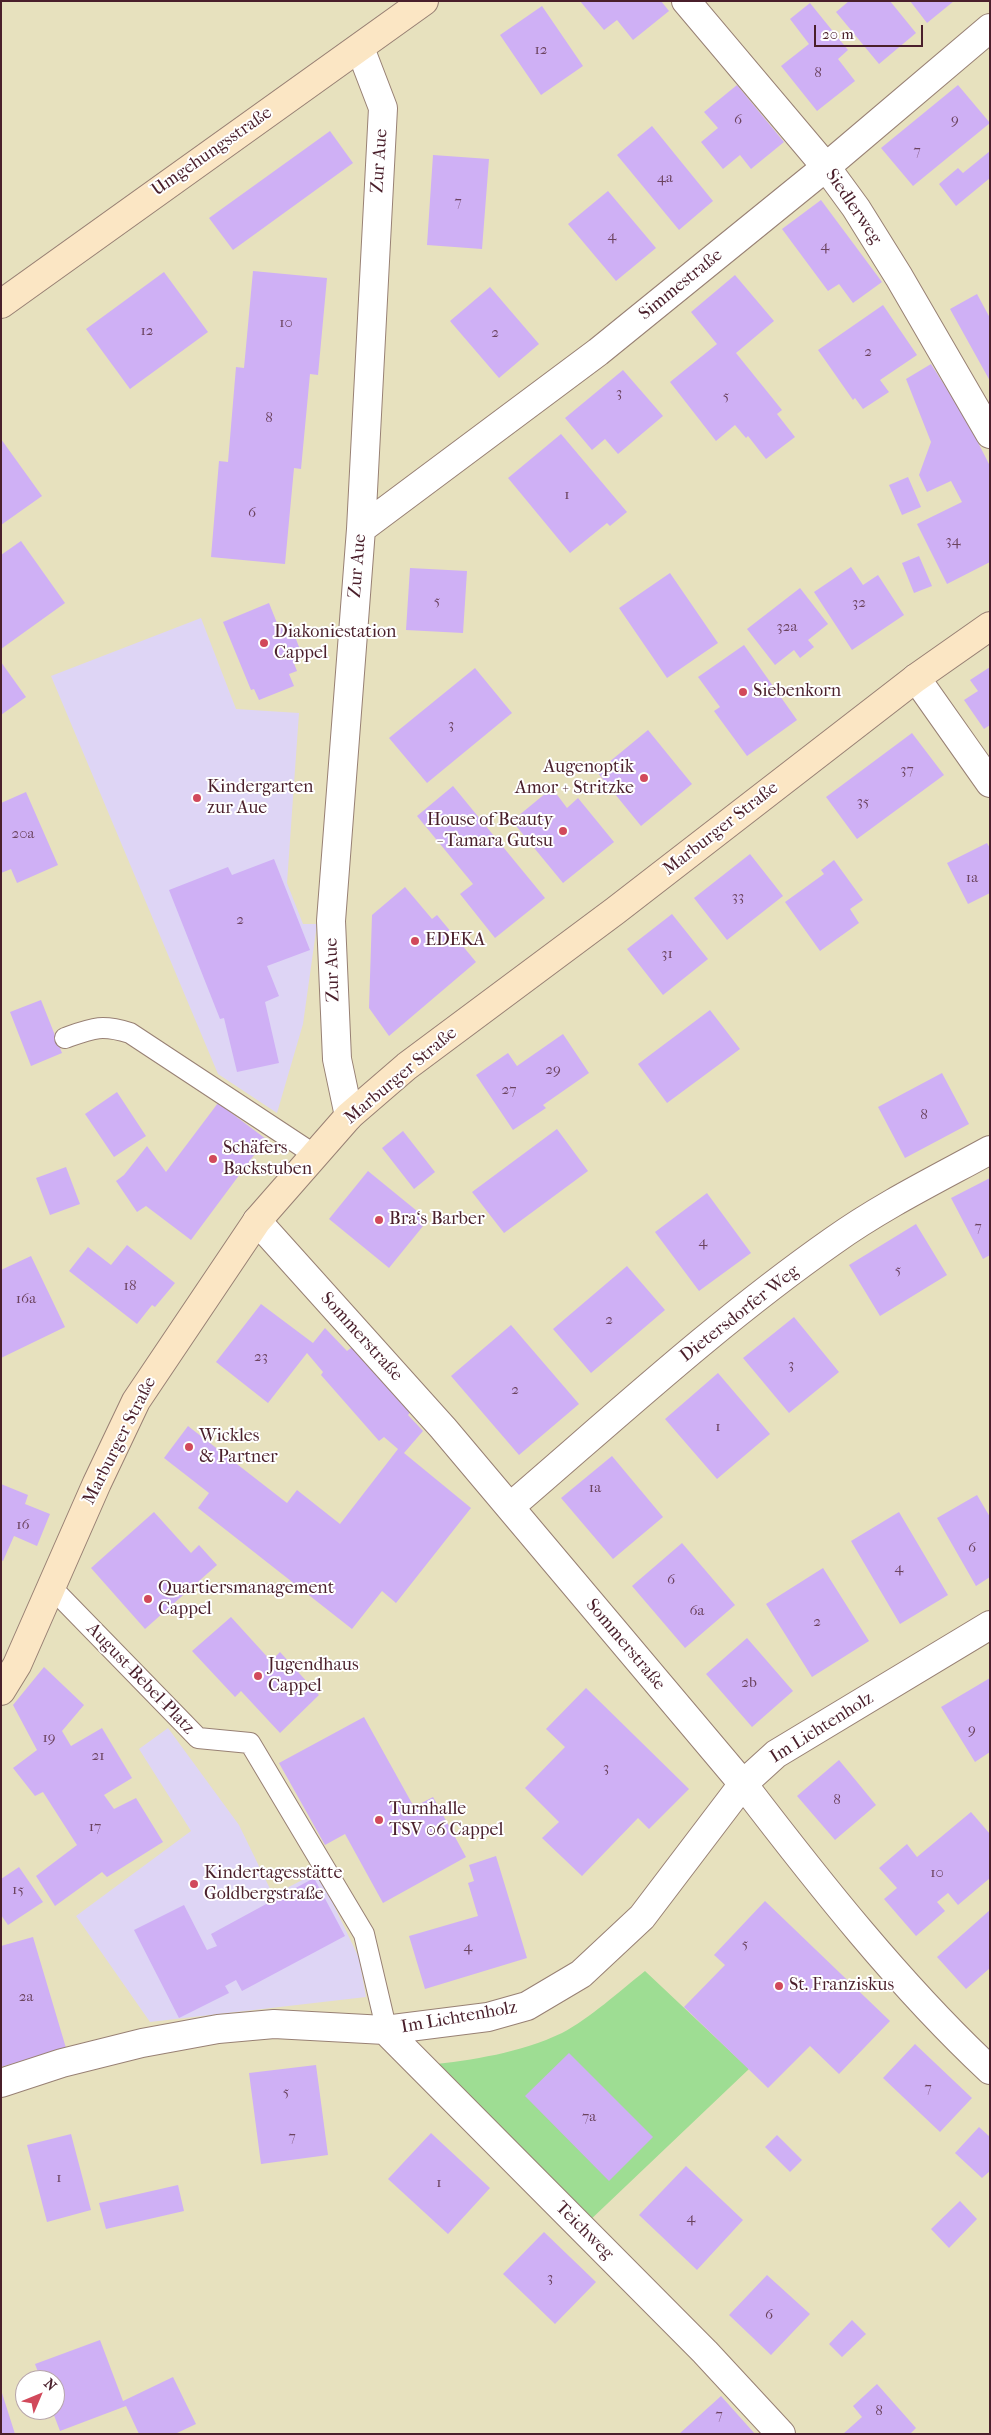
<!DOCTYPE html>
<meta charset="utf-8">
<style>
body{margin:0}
#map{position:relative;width:991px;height:2435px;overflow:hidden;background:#e7e1be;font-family:"IM FELL French Canon",serif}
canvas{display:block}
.frame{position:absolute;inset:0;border:2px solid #4a1f2b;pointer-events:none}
.north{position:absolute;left:15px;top:2370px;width:50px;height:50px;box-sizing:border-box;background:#fff;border:1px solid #b7a5aa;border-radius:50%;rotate:45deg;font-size:14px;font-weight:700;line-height:20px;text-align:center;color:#4a1f2b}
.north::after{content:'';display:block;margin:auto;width:18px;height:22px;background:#d1495b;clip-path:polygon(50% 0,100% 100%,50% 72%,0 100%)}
.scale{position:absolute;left:814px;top:25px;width:109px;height:22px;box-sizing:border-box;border:2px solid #4a1f2b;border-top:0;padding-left:6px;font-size:15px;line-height:18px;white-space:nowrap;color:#4a1f2b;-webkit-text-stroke:4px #fff;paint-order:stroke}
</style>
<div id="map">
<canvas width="991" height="2435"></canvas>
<div class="frame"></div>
<div class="north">N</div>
<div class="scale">20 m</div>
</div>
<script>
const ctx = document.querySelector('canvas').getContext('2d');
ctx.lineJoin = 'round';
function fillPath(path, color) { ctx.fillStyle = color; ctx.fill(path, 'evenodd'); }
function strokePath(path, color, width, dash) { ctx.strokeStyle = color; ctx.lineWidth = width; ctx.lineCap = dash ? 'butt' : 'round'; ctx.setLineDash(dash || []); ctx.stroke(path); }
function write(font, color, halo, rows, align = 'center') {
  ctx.font = font + ' "IM FELL French Canon",serif'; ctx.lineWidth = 4; ctx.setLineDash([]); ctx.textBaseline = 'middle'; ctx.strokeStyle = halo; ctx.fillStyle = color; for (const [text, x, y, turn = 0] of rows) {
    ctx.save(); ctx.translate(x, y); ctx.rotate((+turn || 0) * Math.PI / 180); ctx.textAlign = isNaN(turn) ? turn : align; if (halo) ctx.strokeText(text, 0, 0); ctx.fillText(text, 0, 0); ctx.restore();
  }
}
fillPath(new Path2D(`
 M201,618L236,709L299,713L287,883L303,924H317L303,1024L277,1113L218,1074L51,676Z
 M168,1728L239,1825L273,1895L318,1872L359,1958L366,1997L150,2022L76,1916L191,1831L139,1749Z`), '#ded5f5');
fillPath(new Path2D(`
 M645,1971L749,2069L586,2224L428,2065C473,2060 520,2053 562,2033C589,2019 621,1990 645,1971Z`), '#9edd93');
fillPath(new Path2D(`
 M580,1H661L669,11L633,40L617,20L604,30Z
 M849,1H890L916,33L879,64L836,12Z
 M910,1H954L927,23Z
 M810,3L848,50L838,59L855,81L817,111L781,66L809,44L790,19Z
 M542,6L583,66L541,95L500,35Z
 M737,85L784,142L751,169L740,155L723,169L701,142L718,128L704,112Z
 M958,85L990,123L913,186L881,148Z
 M652,126L713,201L679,230L617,155Z
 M330,131L353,163L233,250L209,218Z
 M990,151V178L956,206L939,184L958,168L963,173Z
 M433,155L489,159L482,249L427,245Z
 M608,191L656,248L616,281L568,224Z
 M821,200L882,282L853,303L839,284L828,291L782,229Z
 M253,271L327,278L318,375L310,374L301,469L294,468L285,564L211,557L219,461L228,462L236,367L244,368Z
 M164,272L208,332L130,389L86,329Z
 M735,275L774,321L736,353L782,410L777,414L795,437L766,459L748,436L746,438L735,425L716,441L670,382L717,344L691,312Z
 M490,287L539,344L499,378L450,321Z
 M977,294L990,318V381L950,309Z
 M883,305L917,355L880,380L889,392L863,409L855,398L853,400L818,350Z
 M931,364L966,419L990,466V562L947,584L917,524L962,502L951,481L927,492L919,475L931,442L906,379Z
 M623,370L663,416L618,454L605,439L592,450L565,418Z
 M561,434L627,512L610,526L607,523L570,553L508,478Z
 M1,439L42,496L1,525Z
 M908,477L921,507L902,515L889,485Z
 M21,541L65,603L1,649V555Z
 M919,556L932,586L914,593L902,563Z
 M851,567L863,585L878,575L904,615L852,650L814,592Z
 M410,568L467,571L463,633L406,630Z
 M670,573L718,643L667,678L619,608Z
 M800,588L828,624L808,640L814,647L800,658L794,650L775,665L747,629Z
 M269,603L279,628L290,624L303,657L293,661L297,671L289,674L294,686L259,700L254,689L251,690L223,622Z
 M744,645L797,720L747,756L714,711L720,707L698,677Z
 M1,662L26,697L1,715Z
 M990,667V725L984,729L964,700L978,691L970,680Z
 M475,668L512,713L427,783L389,738Z
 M648,730L692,784L641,826L597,772Z
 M912,733L944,775L857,839L826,797Z
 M453,786L545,898L495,938L460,894L473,884L417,816Z
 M552,788L567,808L578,798L614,842L563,883L512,821Z
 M26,792L58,865L17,883L11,869L1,873V803Z
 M987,843L990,848V893L968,904L947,863Z
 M750,854L783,896L727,940L694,898Z
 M274,859L310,950L267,966L279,996L265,1002L279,1063L237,1072L224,1018L220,1019L169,890L228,867L232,875Z
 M834,860L863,900L850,909L859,923L820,951L785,902L824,874L821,870Z
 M405,887L432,919L437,915L476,962L389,1036L369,1008L372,915Z
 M672,914L708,959L663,995L627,949Z
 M41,1000L62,1053L31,1066L10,1012Z
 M710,1010L740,1049L667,1103L638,1064Z
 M563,1034L589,1073L543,1105L546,1108L513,1130L476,1075L508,1053L517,1066Z
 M942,1073L969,1124L905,1158L878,1107Z
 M117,1092L146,1136L114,1157L85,1114Z
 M218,1103L266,1139L191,1240L146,1206L137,1212L116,1181L124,1175L147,1146L166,1172Z
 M557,1129L588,1171L504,1233L472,1192Z
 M403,1131L435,1172L414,1189L382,1148Z
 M66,1167L80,1204L50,1215L36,1178Z
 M368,1171L428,1220L389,1268L329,1219Z
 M990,1178V1255L983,1259L951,1198Z
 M707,1193L751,1253L699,1291L655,1232Z
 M916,1224L947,1275L880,1316L849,1265Z
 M127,1245L175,1283L155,1307L152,1305L137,1324L69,1271L88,1247L111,1265Z
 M31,1256L65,1327L1,1358V1270Z
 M627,1266L665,1310L591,1373L553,1329Z
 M261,1304L313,1343L325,1328L347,1351L352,1347L411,1411L408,1415L423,1431L404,1453L471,1508L396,1603L382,1591L352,1629L198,1508L209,1493L164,1458L188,1426L287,1503L297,1490L340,1524L398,1449L384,1437L379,1441L321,1375L323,1372L307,1353L268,1403L216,1362Z
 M794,1317L839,1372L789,1413L743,1358Z
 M511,1325L579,1404L519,1455L451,1376Z
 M718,1373L770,1434L717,1479L665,1419Z
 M612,1456L663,1517L613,1559L561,1498Z
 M1,1484L28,1495L25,1504L50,1514L37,1546L14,1536L3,1561L1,1560Z
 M977,1495L990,1517V1577L976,1586L937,1518Z
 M154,1512L191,1553L199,1545L217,1565L145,1629L91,1568Z
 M899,1512L948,1595L900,1624L851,1541Z
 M682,1543L735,1605L685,1648L632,1586Z
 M823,1568L869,1641L812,1677L766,1604Z
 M231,1617L271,1661L280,1652L319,1695L280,1733L241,1691L235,1697L192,1651Z
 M747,1638L793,1691L752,1727L706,1674Z
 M44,1667L84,1705L62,1731L71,1746L102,1728L132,1778L104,1795L114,1809L136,1798L163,1842L107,1877L102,1872L55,1906L36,1876L77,1845L43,1792L35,1796L13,1768L37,1750L13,1705Z
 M990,1678V1752L975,1762L941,1707Z
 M586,1688L689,1789L649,1829L638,1818L582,1876L542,1838L559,1822L525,1788L565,1747L546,1729Z
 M364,1717L414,1807L433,1797L466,1857L383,1903L345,1834L325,1845L279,1763Z
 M839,1760L876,1805L835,1840L797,1796Z
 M971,1812L990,1834V1878L958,1905L948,1893L937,1902L945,1911L916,1936L884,1899L897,1888L879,1868L907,1844L917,1857Z
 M496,1856L527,1958L425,1989L409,1936L478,1916L468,1883L474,1881L469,1865Z
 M19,1867L43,1902L8,1925L1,1915V1879Z
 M314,1878L345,1936L242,1991L236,1980L225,1986L229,1993L179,2018L134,1930L184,1905L207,1950L217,1946L211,1934Z
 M765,1901L890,2021L839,2074L810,2046L768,2088L684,2007L725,1965L714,1955Z
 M990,1910V1968L966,1989L937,1957Z
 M33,1937L66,2048L1,2067V1946Z
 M915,2044L972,2098L940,2132L883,2078Z
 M569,2053L653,2137L609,2181L525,2096Z
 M316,2065L328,2155L261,2164L249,2073Z
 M979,2127L990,2137V2171L982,2178L955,2153Z
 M431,2133L490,2188L448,2234L388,2179Z
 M71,2134L91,2210L47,2222L27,2145Z
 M777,2135L802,2160L790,2172L765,2147Z
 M686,2166L743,2220L697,2270L639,2215Z
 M178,2185L184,2211L106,2229L99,2203Z
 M960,2201L977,2219L949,2248L931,2229Z
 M544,2232L596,2282L555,2324L503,2274Z
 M767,2275L810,2314L771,2355L729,2315Z
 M852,2320L866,2334L842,2357L829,2344Z
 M100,2340L123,2401L173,2377L196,2424L175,2434H139L126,2406L60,2431L52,2410H55V2380H41L35,2364Z
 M877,2384L916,2428L910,2434H843L862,2417L853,2406Z
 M1,2393H2L15,2434H1Z
 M721,2396L755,2434H679Z`), '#cfb0f5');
const lane = new Path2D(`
 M65,1038C93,1028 101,1024 130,1033L315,1155
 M52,1588L198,1738L250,1743L364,1934L384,2019L385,2030`);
const street = new Path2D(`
 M686,1L826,167L856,208L899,277L990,434
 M361,529L598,352L826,167L990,28
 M916,678L990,783
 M349,1116L337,1059L331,921L361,529L383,108L360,48
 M257,1221L443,1428L743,1784C818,1882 900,1986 990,2070
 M510,1507C616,1416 719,1321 833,1241C882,1206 937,1179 990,1150
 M385,2030L705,2352L781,2434
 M1,2083L62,2063L142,2043L218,2029L274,2024L385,2030L488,2017L527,2006L581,1974L642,1917L743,1784L776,1754L990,1625`);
const secondary = new Path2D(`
 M1,304L424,1
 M1,1691L17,1665L97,1483L136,1401L257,1221L349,1116L407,1066L615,911L916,678L990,626`);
strokePath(lane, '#988074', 22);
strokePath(street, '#988074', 30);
strokePath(secondary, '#988074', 30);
strokePath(lane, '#fff', 20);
strokePath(street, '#fff', 28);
strokePath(secondary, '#fbe6c4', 28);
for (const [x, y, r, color] of [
 [264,643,5,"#d1495b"],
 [743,692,5,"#d1495b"],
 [644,778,5,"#d1495b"],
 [197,798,5,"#d1495b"],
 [563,831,5,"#d1495b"],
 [415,941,5,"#d1495b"],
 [213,1159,5,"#d1495b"],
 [379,1220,5,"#d1495b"],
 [189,1447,5,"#d1495b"],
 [148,1599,5,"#d1495b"],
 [258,1676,5,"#d1495b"],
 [379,1820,5,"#d1495b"],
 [194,1884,5,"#d1495b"],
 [779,1986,5,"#d1495b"]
]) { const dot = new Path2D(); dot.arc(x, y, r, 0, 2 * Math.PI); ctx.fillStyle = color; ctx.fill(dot); strokePath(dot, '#fff', 2); }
write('15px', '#6b435e', null, [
 ["12",541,50],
 ["8",818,73],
 ["6",738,120],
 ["9",955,120],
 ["7",917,151],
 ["4a",665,178],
 ["7",458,202],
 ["4",612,236],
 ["4",825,246],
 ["10",286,323],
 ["12",147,331],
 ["2",495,333],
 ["2",868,352],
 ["3",619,393],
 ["5",726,396],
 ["8",269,418],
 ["1",567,495],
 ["6",252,513],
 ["34",953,541],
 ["5",437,601],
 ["32",859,603],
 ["32a",787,627],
 ["3",451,725],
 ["37",907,770],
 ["35",863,802],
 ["20a",23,834],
 ["1a",972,878],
 ["33",738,897],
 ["2",240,920],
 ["31",667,954],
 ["29",553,1070],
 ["27",509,1090],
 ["8",924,1115],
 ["7",978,1227],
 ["4",703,1242],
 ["5",898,1270],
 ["18",130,1286],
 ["16a",26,1299],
 ["2",609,1320],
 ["23",261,1357],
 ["3",791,1365],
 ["2",515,1390],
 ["1",718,1427],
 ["1a",595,1488],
 ["16",23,1525],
 ["6",972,1548],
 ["4",899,1568],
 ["6",671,1580],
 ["6a",697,1611],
 ["2",817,1622],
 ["2b",749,1683],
 ["9",972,1730],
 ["19",49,1738],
 ["21",98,1756],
 ["3",606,1768],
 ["8",837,1800],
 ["17",95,1827],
 ["10",937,1873],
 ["15",18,1890],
 ["5",745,1944],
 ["4",468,1947],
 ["2a",26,1997],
 ["7",928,2088],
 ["5",286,2092],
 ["7a",589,2117],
 ["7",292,2137],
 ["1",59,2178],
 ["1",439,2183],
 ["4",691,2218],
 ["3",550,2278],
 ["6",769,2315],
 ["8",879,2411],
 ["7",719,2415]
]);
write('18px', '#4a1f2b', '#fff', [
 ["Umgehungsstraße",212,152,-35],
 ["Zur Aue",380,161,-86],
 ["Siedlerweg",853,207,56],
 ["Simmestraße",681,285,-39],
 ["Zur Aue",358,566,-85],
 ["Marburger Straße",721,829,-38],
 ["Zur Aue",333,970,-92],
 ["Marburger Straße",401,1076,-40],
 ["Dietersdorfer Weg",740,1314,-38],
 ["Sommerstraße",361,1337,48],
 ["Marburger Straße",120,1441,-63],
 ["Sommerstraße",625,1645,50],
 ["August-Bebel-Platz",140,1679,46],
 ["Im Lichtenholz",822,1728,-32],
 ["Im Lichtenholz",459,2018,-10],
 ["Teichweg",584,2231,45]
]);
write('18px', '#4a1f2b', '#fff', [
 ["Diakoniestation",274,633],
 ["Cappel",274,654],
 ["Siebenkorn",753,692],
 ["Augenoptik",634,768,"right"],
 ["Amor + Stritzke",634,789,"right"],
 ["Kindergarten",207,788],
 ["zur Aue",207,809],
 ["House of Beauty",553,821,"right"],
 ["- Tamara Gutsu",553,842,"right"],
 ["EDEKA",425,941],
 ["Schäfers",223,1149],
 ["Backstuben",223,1170],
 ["Bra‘s Barber",389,1220],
 ["Wickles",199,1437],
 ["& Partner",199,1458],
 ["Quartiersmanagement",158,1589],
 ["Cappel",158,1610],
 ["Jugendhaus",268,1666],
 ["Cappel",268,1687],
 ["Turnhalle",389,1810],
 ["TSV 06 Cappel",389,1831],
 ["Kindertagesstätte",204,1874],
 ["Goldbergstraße",204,1895],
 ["St. Franziskus",789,1986]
], 'left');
</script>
